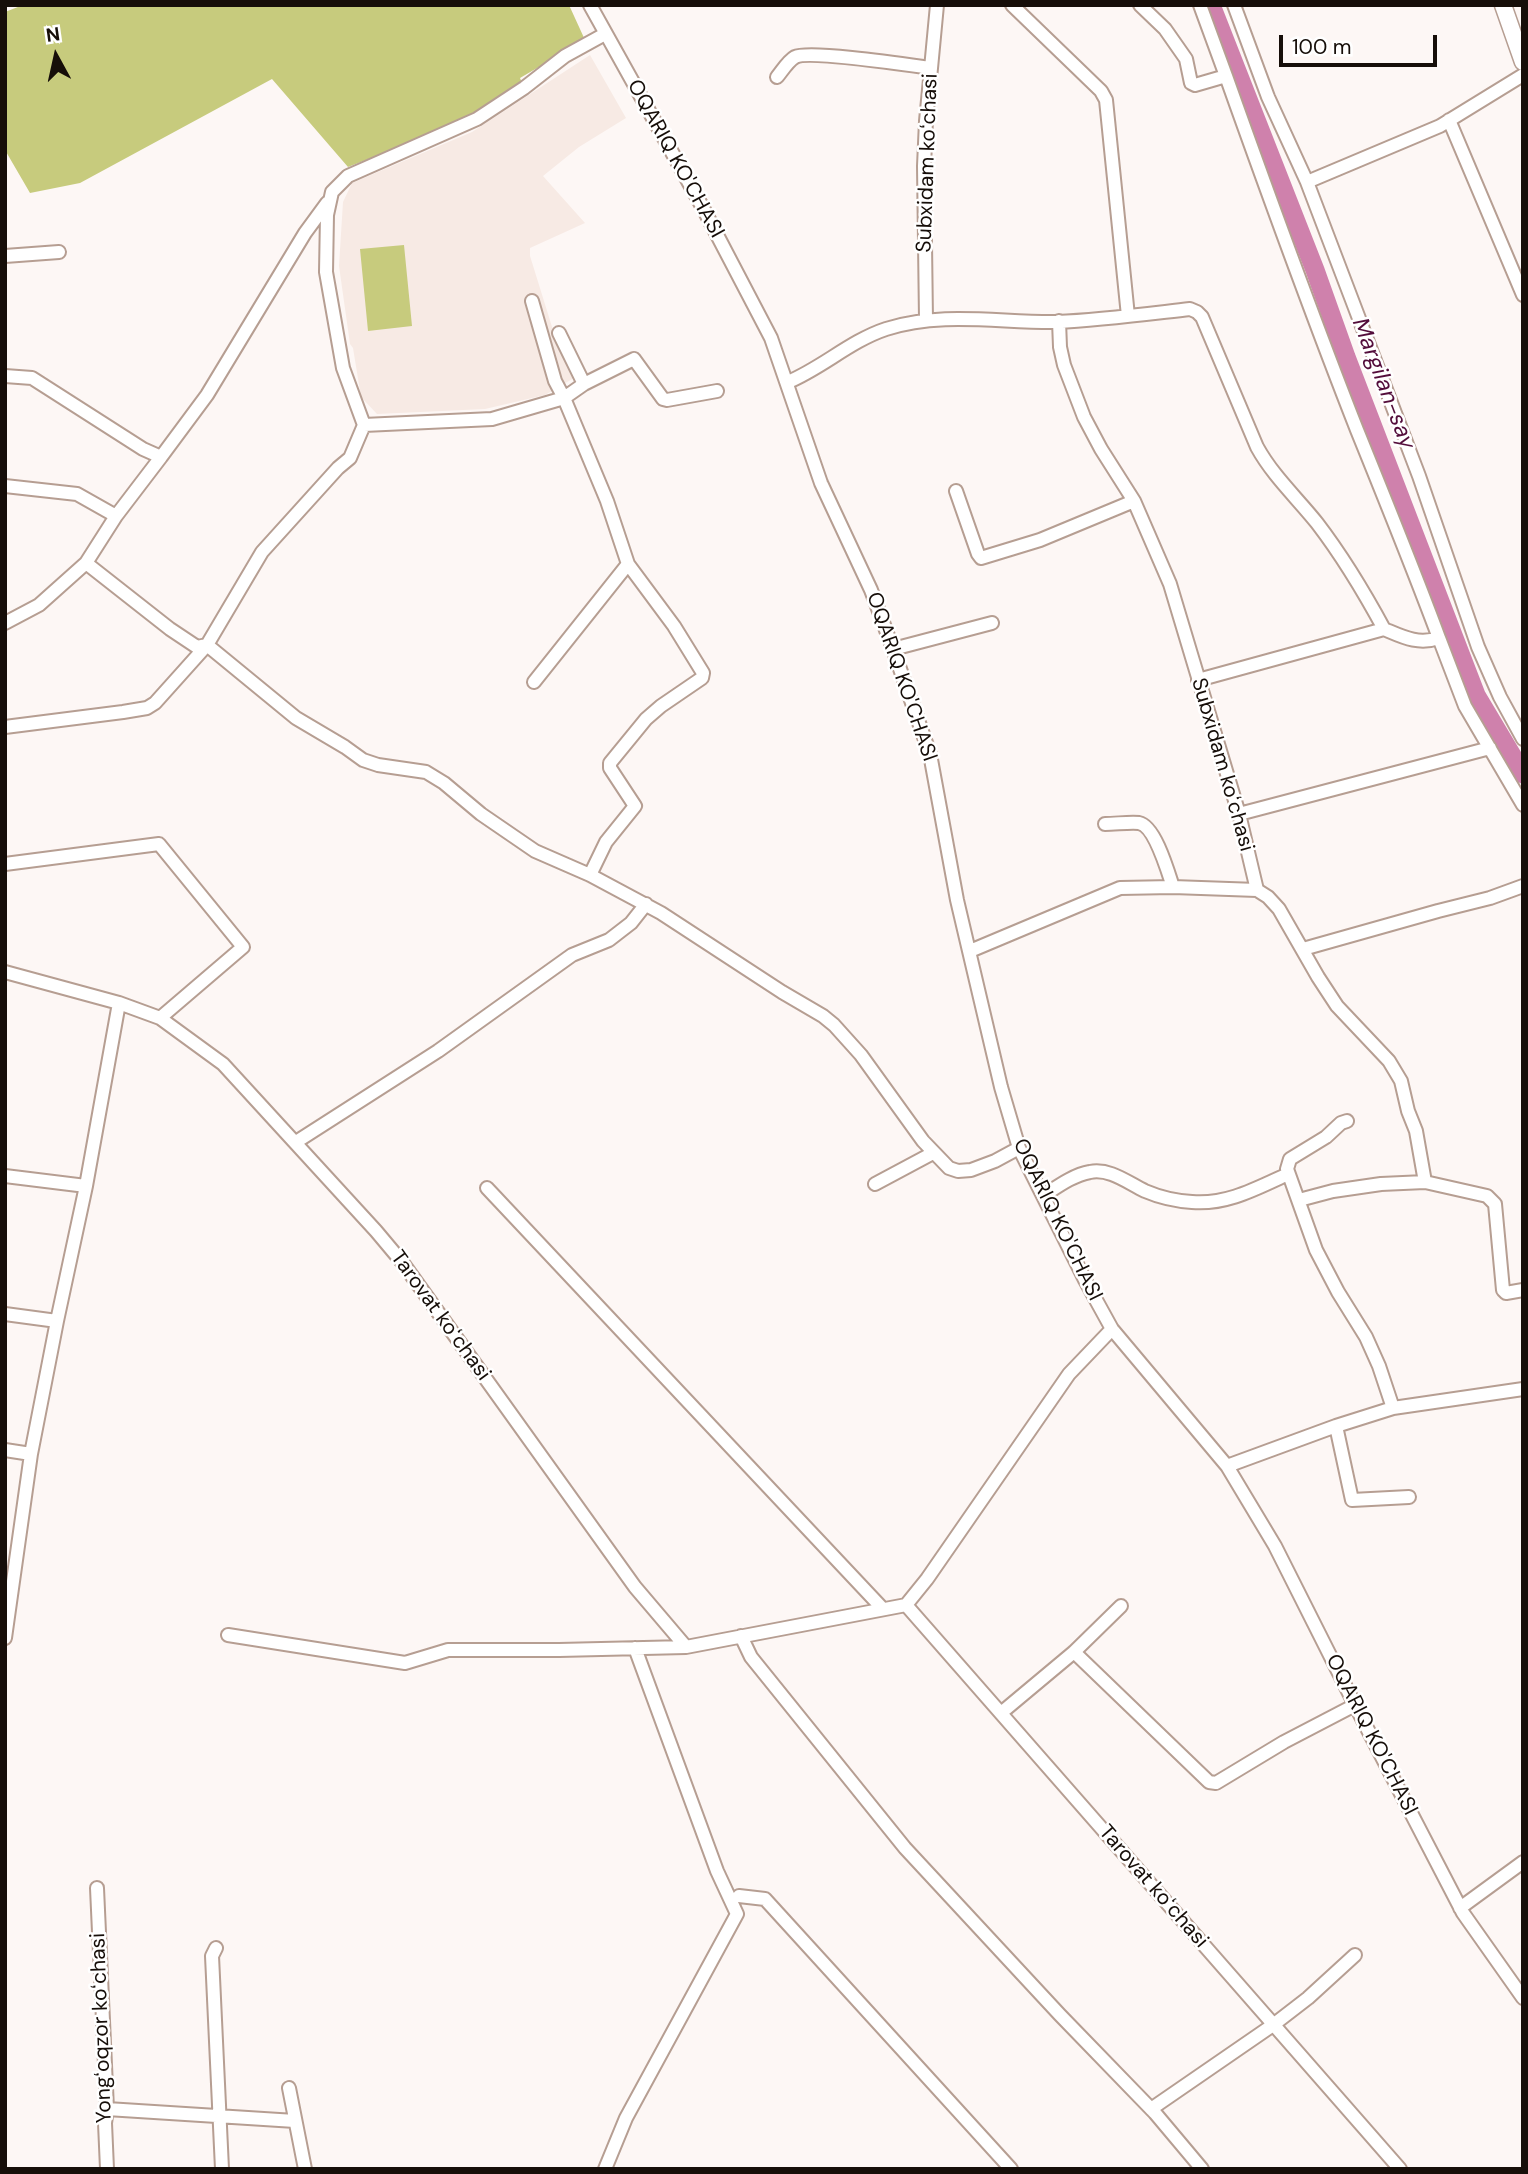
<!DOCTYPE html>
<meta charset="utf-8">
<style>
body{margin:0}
#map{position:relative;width:1528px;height:2174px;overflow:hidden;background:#fdf7f5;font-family:"DM Sans",sans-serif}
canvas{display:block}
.frame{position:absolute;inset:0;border:7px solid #160e09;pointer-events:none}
.north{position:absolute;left:21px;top:21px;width:70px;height:70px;-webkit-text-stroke:5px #fff;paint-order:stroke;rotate:352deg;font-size:19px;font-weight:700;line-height:28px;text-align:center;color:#160e09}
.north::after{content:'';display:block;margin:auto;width:24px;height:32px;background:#160e09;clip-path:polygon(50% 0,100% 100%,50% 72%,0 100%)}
.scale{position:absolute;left:1279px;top:35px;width:158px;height:32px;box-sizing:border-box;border:4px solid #160e09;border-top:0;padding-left:9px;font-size:21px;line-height:24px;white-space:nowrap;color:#160e09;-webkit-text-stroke:5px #fff;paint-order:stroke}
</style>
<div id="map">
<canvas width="1528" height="2174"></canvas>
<div class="frame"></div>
<div class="north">N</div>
<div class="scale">100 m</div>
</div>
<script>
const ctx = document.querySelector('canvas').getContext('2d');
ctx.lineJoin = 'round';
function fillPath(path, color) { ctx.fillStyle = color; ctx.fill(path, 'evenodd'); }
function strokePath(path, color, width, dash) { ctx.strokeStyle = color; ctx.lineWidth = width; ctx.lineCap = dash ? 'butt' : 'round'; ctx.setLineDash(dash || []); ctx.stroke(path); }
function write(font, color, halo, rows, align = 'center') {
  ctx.font = font + ' "DM Sans",sans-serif'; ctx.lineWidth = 5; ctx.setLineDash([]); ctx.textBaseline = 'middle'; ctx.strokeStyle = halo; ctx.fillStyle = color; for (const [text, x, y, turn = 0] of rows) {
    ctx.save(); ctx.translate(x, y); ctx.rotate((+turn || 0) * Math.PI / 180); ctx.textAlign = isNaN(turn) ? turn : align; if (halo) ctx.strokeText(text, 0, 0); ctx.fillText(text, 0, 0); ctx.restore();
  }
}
fillPath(new Path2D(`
 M590,55L626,118L579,147L543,176L585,223L530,248V256L553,330L574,378L545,395L485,409L377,414L361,397L353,348L350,344L339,266L343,202L352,183L472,132Z`), '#f7eae4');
fillPath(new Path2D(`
 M23,5H569L585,40L520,78L522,83L460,123L348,167L272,79L80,183L30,193L5,150V12Z
 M404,245L412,326L368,331L360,249Z`), '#c7cb7d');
strokePath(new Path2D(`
 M1211,5L1315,270L1346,357L1476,695L1523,774`), '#cf81ac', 19);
const minor = new Path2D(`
 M590,5L703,208L771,338L821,483L871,590L893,649L930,754L957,900L1001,1087L1019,1148L1085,1280L1112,1329L1227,1466L1275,1546L1355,1705L1463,1913L1523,1998
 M1012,5L1101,91L1106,100L1128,316
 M1140,5L1165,29L1186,59L1191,83L1195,85L1226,76L1200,5
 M1234,5L1268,97L1307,182L1419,476L1478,647L1500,697L1523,739
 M1226,76C1268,194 1311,313 1357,430C1385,499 1413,568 1439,638
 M777,77C782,71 788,61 795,57C809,50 909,65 931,68
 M1449,120L1523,295
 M1307,182L1440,126L1523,75
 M5,256L59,252
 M532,301L555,381L564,398L584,384L634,359L663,399L667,400L717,391
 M926,320L924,166L926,121L937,5
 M1059,321L1060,347L1064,365L1084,417L1101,449L1134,501L1170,584L1239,814L1257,890L1268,897L1279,909L1318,977L1337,1006L1389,1061L1401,1081L1408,1111L1416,1131L1425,1182
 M559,333L584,384
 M5,376L32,378L143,449L161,457L116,516
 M788,382C822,368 850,341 886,329C942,311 1000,323 1057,322C1101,320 1146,314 1190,309L1197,312L1202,317L1257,447C1273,476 1297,498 1317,523C1343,557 1364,592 1384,629
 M364,425L492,419L564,398L607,501L628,564L674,626L703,673L702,678L661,706L646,719L610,763V768L635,806L606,842L590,875
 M161,457L207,395L305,233L327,203
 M5,486L77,494L116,516L86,563L170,629L197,647L207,645L296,718L345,747L363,760L378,765L426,772L444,783L481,814L535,851L590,875L661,913L782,992L823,1016L834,1025L861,1055L923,1141L949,1168L958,1171L971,1170L995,1161L1019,1148
 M956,491L978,554L981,558L1040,540L1134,501
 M5,623L39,605L86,563
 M893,649L992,623
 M1198,680L1384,629C1403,637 1418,645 1439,638L1465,706L1523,805
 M534,682L628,564
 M5,727L123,712L147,708L155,703L207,645L262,552L338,468L350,458L364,425L343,368L326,272L327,215L332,192L348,176L477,119L524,88L565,56L605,34
 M1239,814L1490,748
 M1105,824C1116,824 1129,822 1139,823C1155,826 1168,872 1173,887
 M5,864L159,844L243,947L160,1018
 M1303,949L1438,911L1490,898L1523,886
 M970,951L1120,888L1173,887L1257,890
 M5,972L119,1003L160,1018L223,1064L376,1231L402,1262L635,1587L686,1647
 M1347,1121L1341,1123L1326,1137L1290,1159L1287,1169L1316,1250L1338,1292L1366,1337L1379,1366L1393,1408
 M296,1142L438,1051L572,955L609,940L631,923L646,904
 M5,1176L86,1186
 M875,1184L933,1153
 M487,1188L883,1609
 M1043,1196C1057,1187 1073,1175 1090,1172C1110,1168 1128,1183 1145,1191C1159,1197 1176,1201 1192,1202C1227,1205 1257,1188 1288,1174
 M1299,1200L1333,1191L1381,1184L1425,1182L1487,1196L1495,1204L1503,1290L1506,1293L1523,1290
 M5,1314L57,1321
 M1336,1426L1352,1500L1409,1497
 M5,1450L31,1454
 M1227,1466L1336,1426L1393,1408L1523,1389
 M906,1605L1400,2169
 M228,1635L405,1663L448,1650H559L686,1647L906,1605L927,1579L1069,1374L1112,1329
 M741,1636L751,1657L905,1848L1060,2015L1155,2113L1202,2169
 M5,1638L31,1454L57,1321L86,1186L119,1003
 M1074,1652L1209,1782L1216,1783L1284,1742L1355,1705
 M1001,1713L1074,1652L1121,1606
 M97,1888L107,2109L105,2123L107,2169
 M739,1896L765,1899L1011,2169
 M1460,1908L1523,1862
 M216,1948L212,1956L222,2169
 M289,2088L305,2169
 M107,2109L295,2121
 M1151,2109L1273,2025L1308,1998L1355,1955
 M605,2169L626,2118L737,1914L717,1871L635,1648`);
const major = new Path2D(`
 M1503,5L1523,62`);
strokePath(minor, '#b69e92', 16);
strokePath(major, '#b69e92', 19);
strokePath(minor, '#fff', 12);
strokePath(major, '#fff', 16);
write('21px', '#160e09', '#fff', [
 ["OQARIQ KO'CHASI",675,159,61],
 ["Subxidam koʻchasi",928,163,-88],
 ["OQARIQ KO'CHASI",901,677,71],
 ["Subxidam koʻchasi",1222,765,74],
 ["OQARIQ KO'CHASI",1057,1220,64],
 ["Tarovat koʻchasi",440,1316,54],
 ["OQARIQ KO'CHASI",1371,1735,63],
 ["Tarovat koʻchasi",1153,1887,49],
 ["Yongʻoqzor koʻchasi",102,2028,-92]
]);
write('italic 23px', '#530d3b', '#fff', [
 ["Margilan-say",1383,384,69]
]);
</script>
